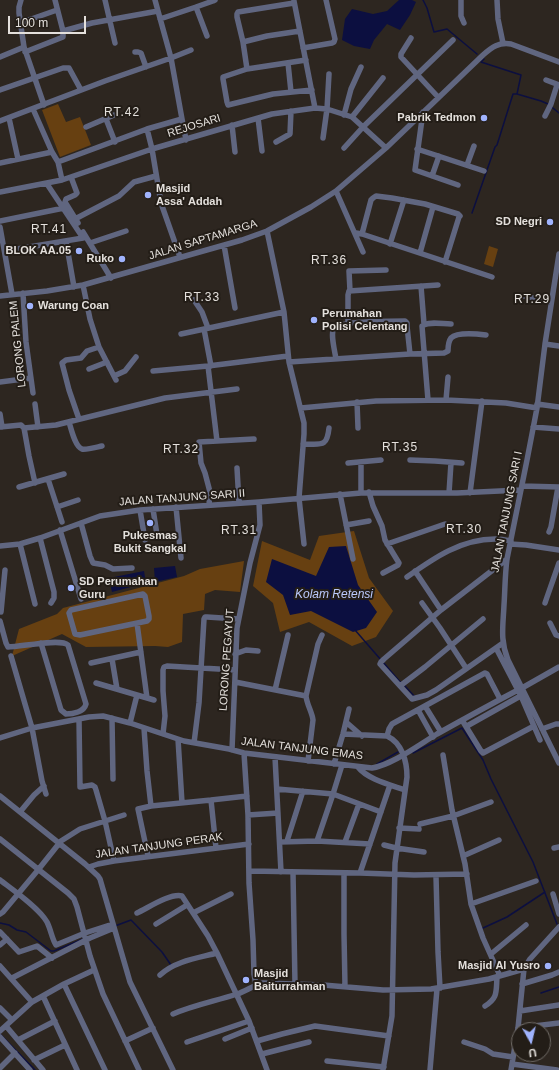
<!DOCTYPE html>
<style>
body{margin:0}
#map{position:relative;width:559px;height:1070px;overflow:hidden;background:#2d2620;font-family:Arial,sans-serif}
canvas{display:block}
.north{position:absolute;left:511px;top:1022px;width:40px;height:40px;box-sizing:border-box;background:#231d17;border:1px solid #706b66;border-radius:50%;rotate:172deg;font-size:11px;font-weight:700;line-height:16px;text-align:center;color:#e4e0dc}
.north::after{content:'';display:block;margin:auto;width:14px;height:18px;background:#a0b3fd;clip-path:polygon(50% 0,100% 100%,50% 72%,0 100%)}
.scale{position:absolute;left:8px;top:16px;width:78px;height:18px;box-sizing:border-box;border:2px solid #e4e0dc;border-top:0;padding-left:5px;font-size:12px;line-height:14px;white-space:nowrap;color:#e4e0dc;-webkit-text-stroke:3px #231d17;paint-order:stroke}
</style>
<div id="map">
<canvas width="559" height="1070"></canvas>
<div class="north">U</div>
<div class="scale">100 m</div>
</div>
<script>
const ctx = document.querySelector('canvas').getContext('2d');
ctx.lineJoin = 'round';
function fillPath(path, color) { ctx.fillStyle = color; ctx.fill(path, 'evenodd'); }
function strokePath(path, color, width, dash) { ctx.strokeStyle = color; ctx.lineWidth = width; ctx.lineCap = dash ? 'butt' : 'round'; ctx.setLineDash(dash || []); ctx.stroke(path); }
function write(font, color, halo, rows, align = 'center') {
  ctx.font = font + ' Arial,sans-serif'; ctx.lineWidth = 4; ctx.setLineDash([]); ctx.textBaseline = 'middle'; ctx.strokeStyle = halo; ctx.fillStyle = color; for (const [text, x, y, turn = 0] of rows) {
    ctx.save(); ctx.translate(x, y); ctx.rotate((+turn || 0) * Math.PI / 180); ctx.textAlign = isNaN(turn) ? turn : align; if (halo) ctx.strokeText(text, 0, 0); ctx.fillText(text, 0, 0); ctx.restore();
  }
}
fillPath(new Path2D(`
 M58,104L66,122L80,117L91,145L60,157L42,110Z
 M489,246L498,249L493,267L484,264Z
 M354,531L369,578L393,611L376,637L352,646L309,622L280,632L273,603L253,586L262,541L310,560L319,536Z
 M244,561L240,592L215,590L205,594L204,610L183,614L182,642L168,647L155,646L86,647L62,634L12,656L19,629L57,614L63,608L184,576L200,569Z`), '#674011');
fillPath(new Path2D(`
 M399,0H412L416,2L410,15L400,30L387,24L374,40L370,49L354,46L342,40L345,19L352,9L373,14L387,11Z
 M346,546L358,585L377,612L366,628L353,632L311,611L290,615L283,595L266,582L272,559L316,576L329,547Z
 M175,566L177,577L155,582L154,568Z
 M144,571L146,583L112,592L109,578Z`), '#0c0f40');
strokePath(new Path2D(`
 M423,0L427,8L434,32L447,29L477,54
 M484,59L481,62L521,75L517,94L541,101L548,104L559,113
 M472,213L495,147L497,145L513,94H517
 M355,630L401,683
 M404,685L415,697
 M413,753L462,728L483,760L491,779L533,862L557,924
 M377,764L398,752
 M0,923L9,925L17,930L26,932L51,951H54L83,939
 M115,926L131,920L162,952L171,965
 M483,928L507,917L545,892
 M541,993L559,987
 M0,1034L35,1070`), '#0c0f40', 1.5);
strokePath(new Path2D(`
 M21,0L19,7V13L24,47L44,105
 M105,0L115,43
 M155,0L158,11
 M461,0V16L464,23
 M497,0L498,19L503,43
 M294,1L315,108
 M294,3L238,12L237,14V17L243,42L247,69L306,60
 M196,7L213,1L215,0
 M160,19L196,7L207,36
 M20,23L57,10
 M63,31L92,23L158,11L171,58L191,50
 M411,38L401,54V57L438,97
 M243,42L267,36L300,31
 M303,48L332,43L334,42L335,39L326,0
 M25,52L63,37V31L55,0
 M135,52H138L141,53L146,67
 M0,57L24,47
 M288,63L291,92
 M247,69L223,77V79L227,102L228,105L273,94L312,90
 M546,80L559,85
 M0,90L63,68H69L81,90
 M33,109L52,152L58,162L147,129L182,119
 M423,112L415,170L458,185
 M344,115L351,89L361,67
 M545,116L551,104L557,85
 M352,117L383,78
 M9,118L18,159
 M258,118L262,151
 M106,119L115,142
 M0,121L105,81L171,58L182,119L186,140
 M232,125L235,152
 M86,127L114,115
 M147,129L152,149L161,203L180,257
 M323,138L327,109L329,74
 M276,142L290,134L291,111
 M344,148L363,127L453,40
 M417,149L484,171
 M58,162L62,180
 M0,163L52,152
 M467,165L474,146
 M432,176L439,156
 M71,177L77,193L75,195L66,199L65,202L78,223
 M336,191L363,252
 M0,192L62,180L152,149L272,114L315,108L327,109L352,117L386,148
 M75,219L119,196L134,182L156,176
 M0,221L64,208
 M0,227L12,294
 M267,231L284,312L289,362L304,423V434L299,498L304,544
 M83,232L111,278
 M356,233L362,234L492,277
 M362,234L371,200L373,198L376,196L392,198L425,204L458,214L460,216L459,217L445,262
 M66,241L74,287
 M90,243L126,231
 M390,244L404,200
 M224,245L235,308
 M5,251L83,238L47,184
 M420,253L433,207
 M559,254L545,344L537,408L527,460L507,559C505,574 505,590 504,605C503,627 500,640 508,660L559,763
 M83,285L90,319L99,347L116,380
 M421,286L424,324
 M350,291L349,271L386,270
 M23,293L26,342L33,393
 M0,296L47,291L83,285L242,240L267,231L311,207L336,191L386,148L483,55C492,47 499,42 511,44L559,62
 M524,296L551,302
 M194,300L202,312L208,328
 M348,323V295L349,291L438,285
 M204,329L211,366
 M181,334L284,312
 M545,344L559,346
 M336,359C335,352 330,333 334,328C339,321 394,321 405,321L407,323V326L410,354
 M289,362L410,354L444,353L448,351C448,347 448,342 451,338C457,332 478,334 486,335
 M208,366L217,441
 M89,369L107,362
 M153,371L208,366L288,356
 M114,376L125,371L136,357
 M0,382L31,378
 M428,400L422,326C429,321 442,324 451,324
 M446,400L448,377
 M357,402L358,428
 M35,404L38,427
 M537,404L559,407
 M301,408L376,401L446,400L506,403L537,408
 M0,414L2,427
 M79,419L69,390L62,363L66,360L81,358L87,351L99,347
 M69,422C71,428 75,447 82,449C86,450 97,447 102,446
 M0,427L21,425L24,428L56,425L165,398L237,389
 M533,427L559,429
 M24,428L29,456L35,483
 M303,444C321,444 327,448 329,428
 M410,460L435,461L462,463
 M361,462V493
 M348,463L381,460
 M237,468L239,503
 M48,479L62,522
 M522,486L559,487
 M19,487L64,474
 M369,492L373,506L382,526L385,540L399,563L398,565L383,573
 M449,493L451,463
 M470,493L482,401
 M340,494L353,559
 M209,505L210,492L205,473L201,463L199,442L254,439
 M57,507L78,500
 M176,507L181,558
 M153,509L157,535
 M140,510L145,540
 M81,523L90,556L93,563L105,565L113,569L132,568
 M346,525L369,521
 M60,530L81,599
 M549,532L551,527L558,487
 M40,538L54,592V598L51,603
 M20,544L35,604
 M387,544L445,524
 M510,544L526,545L559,550
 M0,546L20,544L40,538L100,516L140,510L259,502L361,493H457L521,490
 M415,571L441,610
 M407,577C434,558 461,539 495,539C501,539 506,540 511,541
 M143,594L145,596L149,616V619L147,621L80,635L75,634L69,613L71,610Z
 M422,603L440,628L466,668
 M545,603L546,600L559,563
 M1,612L5,570
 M483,619L425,667L400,686L380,664L381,662L384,659L441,610L507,559
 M0,621L6,643L8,647C21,647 60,638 68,645L86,704C84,712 73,714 66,714L61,710L41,643
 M137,623L147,698
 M550,623L556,635L559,636
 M496,648L521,696L540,740
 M235,654L246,650L258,651
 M11,656L32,728L42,781L46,794
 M112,659L117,689
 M91,663L141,652
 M235,682L306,696
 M96,683L154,700
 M400,686L412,699L427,695L436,690L503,643
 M522,688L559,667
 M275,690L288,635
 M425,706L441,732
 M418,710L433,737
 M112,718L113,779
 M79,719L80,787L92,785L95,787L96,790L105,821L114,861
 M462,720L481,751L483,753L534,726
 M346,722L362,736
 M130,723L137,695
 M467,726L524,694
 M144,728L147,771L151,806
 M542,729L556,724H559
 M163,734L165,716L163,691V670L164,667L167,666L235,670
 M343,734L387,736C402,743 407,761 407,777L395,863L392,1016L383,1070
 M387,736L389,729L392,724L485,673L487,674L500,699
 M0,738L32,728L89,717L103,716L130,723L184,741L229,749L244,753L372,768C392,765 420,744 437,734C464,719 491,704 518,690
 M178,739L182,803
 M194,743L199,703L204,619L205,617H207L238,619
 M232,750L237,628L250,563L260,525L259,502
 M244,753L248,815L249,883L253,940L254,974L256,985
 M443,755L452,810L465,864L471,904L483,938L500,976
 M275,757L281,872
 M308,761L313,720C312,712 307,705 306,696L318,644L322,635
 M334,764L343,734L349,709
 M358,767C367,779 391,785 405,790
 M277,789L333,794L381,812
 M0,796L85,864L98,876L100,879L130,982L173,1070
 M211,800L216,848
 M20,812L34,795L44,786
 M248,815L278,813
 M420,824L453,816L491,802
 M399,828L419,829
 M0,839L68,893L74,899L77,907L90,956L103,994L139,1070
 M287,841L303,791
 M317,841L333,794L342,765
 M280,842L317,841L370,844
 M345,842L359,804
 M384,845L396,848L424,852
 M554,848L559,847
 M148,856L138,809L151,806L211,800L247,796
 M463,856L499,840
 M89,867L98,864L114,861L249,844
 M250,871L360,873L414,875L467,874
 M293,873L295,984
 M344,873V934L345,986
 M360,873L390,785
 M436,876L438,952L440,988
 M0,880C13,890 39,908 47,922C51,930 52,939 56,945L85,933L113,924
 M553,894L559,914
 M471,904L536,881
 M137,913C148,908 170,893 182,896L208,936L217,953L249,1021L267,1070
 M193,913L231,894
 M0,914L3,912L38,870L61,841L80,829L124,815
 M156,924L187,905
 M0,932L19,952L37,946L52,958
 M0,945L7,939
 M491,954L526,925
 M0,966L32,1002
 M160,975C175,961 198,958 217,953
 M12,978L90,938L114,928
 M64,984L105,1070
 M522,984L552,975L559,972
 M43,996L77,1070
 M485,1006C498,998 496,992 497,977
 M0,1008L12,1020
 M520,1011L559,1005
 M173,1014C194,1005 216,1001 237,994C246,991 254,985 263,983L323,985L383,990L431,989L489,979L524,969
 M6,1026L43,1070
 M518,1028L559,1023
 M0,1031L32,1002L64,984L94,970
 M0,1037L30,1070
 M225,1039L252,1028
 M18,1040L55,1021
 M125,1041L153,1028
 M257,1041L282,1034L315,1026L389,1036
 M187,1042L249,1021
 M464,1042L485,1049L493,1054L513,1057
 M262,1054L309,1042
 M34,1060L65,1045
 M327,1061L384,1067
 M512,1064L557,1070
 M0,1068L15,1053
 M430,1070L437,989
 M511,1070L518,1028L524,969L530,959L559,927`), '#606680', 5.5);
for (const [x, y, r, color] of [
 [484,118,4,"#a0b3fd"],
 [148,195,4,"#a0b3fd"],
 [550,222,4,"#a0b3fd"],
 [79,251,4,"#a0b3fd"],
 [122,259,4,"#a0b3fd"],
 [30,306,4,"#a0b3fd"],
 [314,320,4,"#a0b3fd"],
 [150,523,4,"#a0b3fd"],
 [71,588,4,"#a0b3fd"],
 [548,966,4,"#a0b3fd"],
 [246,980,4,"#a0b3fd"]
]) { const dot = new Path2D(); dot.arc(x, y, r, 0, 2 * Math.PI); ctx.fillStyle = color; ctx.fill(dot); strokePath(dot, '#231d17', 1.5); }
write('bold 11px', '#e4e0dc', '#231d17', [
 ["Pabrik Tedmon",476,118],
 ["Masjid",156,189,"left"],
 ["Assa' Addah",156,202,"left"],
 ["SD Negri",542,222],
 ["BLOK AA.05",71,251],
 ["Ruko",114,259],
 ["Warung Coan",38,306,"left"],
 ["Perumahan",322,314,"left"],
 ["Polisi Celentang",322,327,"left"],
 ["Pukesmas",150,536,"center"],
 ["Bukit Sangkal",150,549,"center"],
 ["SD Perumahan",79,582,"left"],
 ["Guru",79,595,"left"],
 ["Masjid Al Yusro",540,966],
 ["Masjid",254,974,"left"],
 ["Baiturrahman",254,987,"left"]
], 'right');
write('11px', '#e4e0dc', '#231d17', [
 ["REJOSARI",194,126,-17],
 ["JALAN SAPTAMARGA",203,240,-17],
 ["LORONG PALEM",18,344,-96],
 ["JALAN TANJUNG SARI II",182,498,-4],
 ["JALAN TANJUNG SARI I",507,512,-79],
 ["LORONG PEGAYUT",227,660,-86],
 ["JALAN TANJUNG EMAS",302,749,7],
 ["JALAN TANJUNG PERAK",159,846,-8]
]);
ctx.letterSpacing = '1px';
write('12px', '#e4e0dc', '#231d17', [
 ["RT.42",122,113],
 ["RT.41",49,230],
 ["RT.36",329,261],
 ["RT.33",202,298],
 ["RT.29",532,300],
 ["RT.35",400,448],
 ["RT.32",181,450],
 ["RT.30",464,530],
 ["RT.31",239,531]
]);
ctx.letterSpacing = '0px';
write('italic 12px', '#bbc9fc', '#231d17', [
 ["Kolam Retensi",334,595]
]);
</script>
